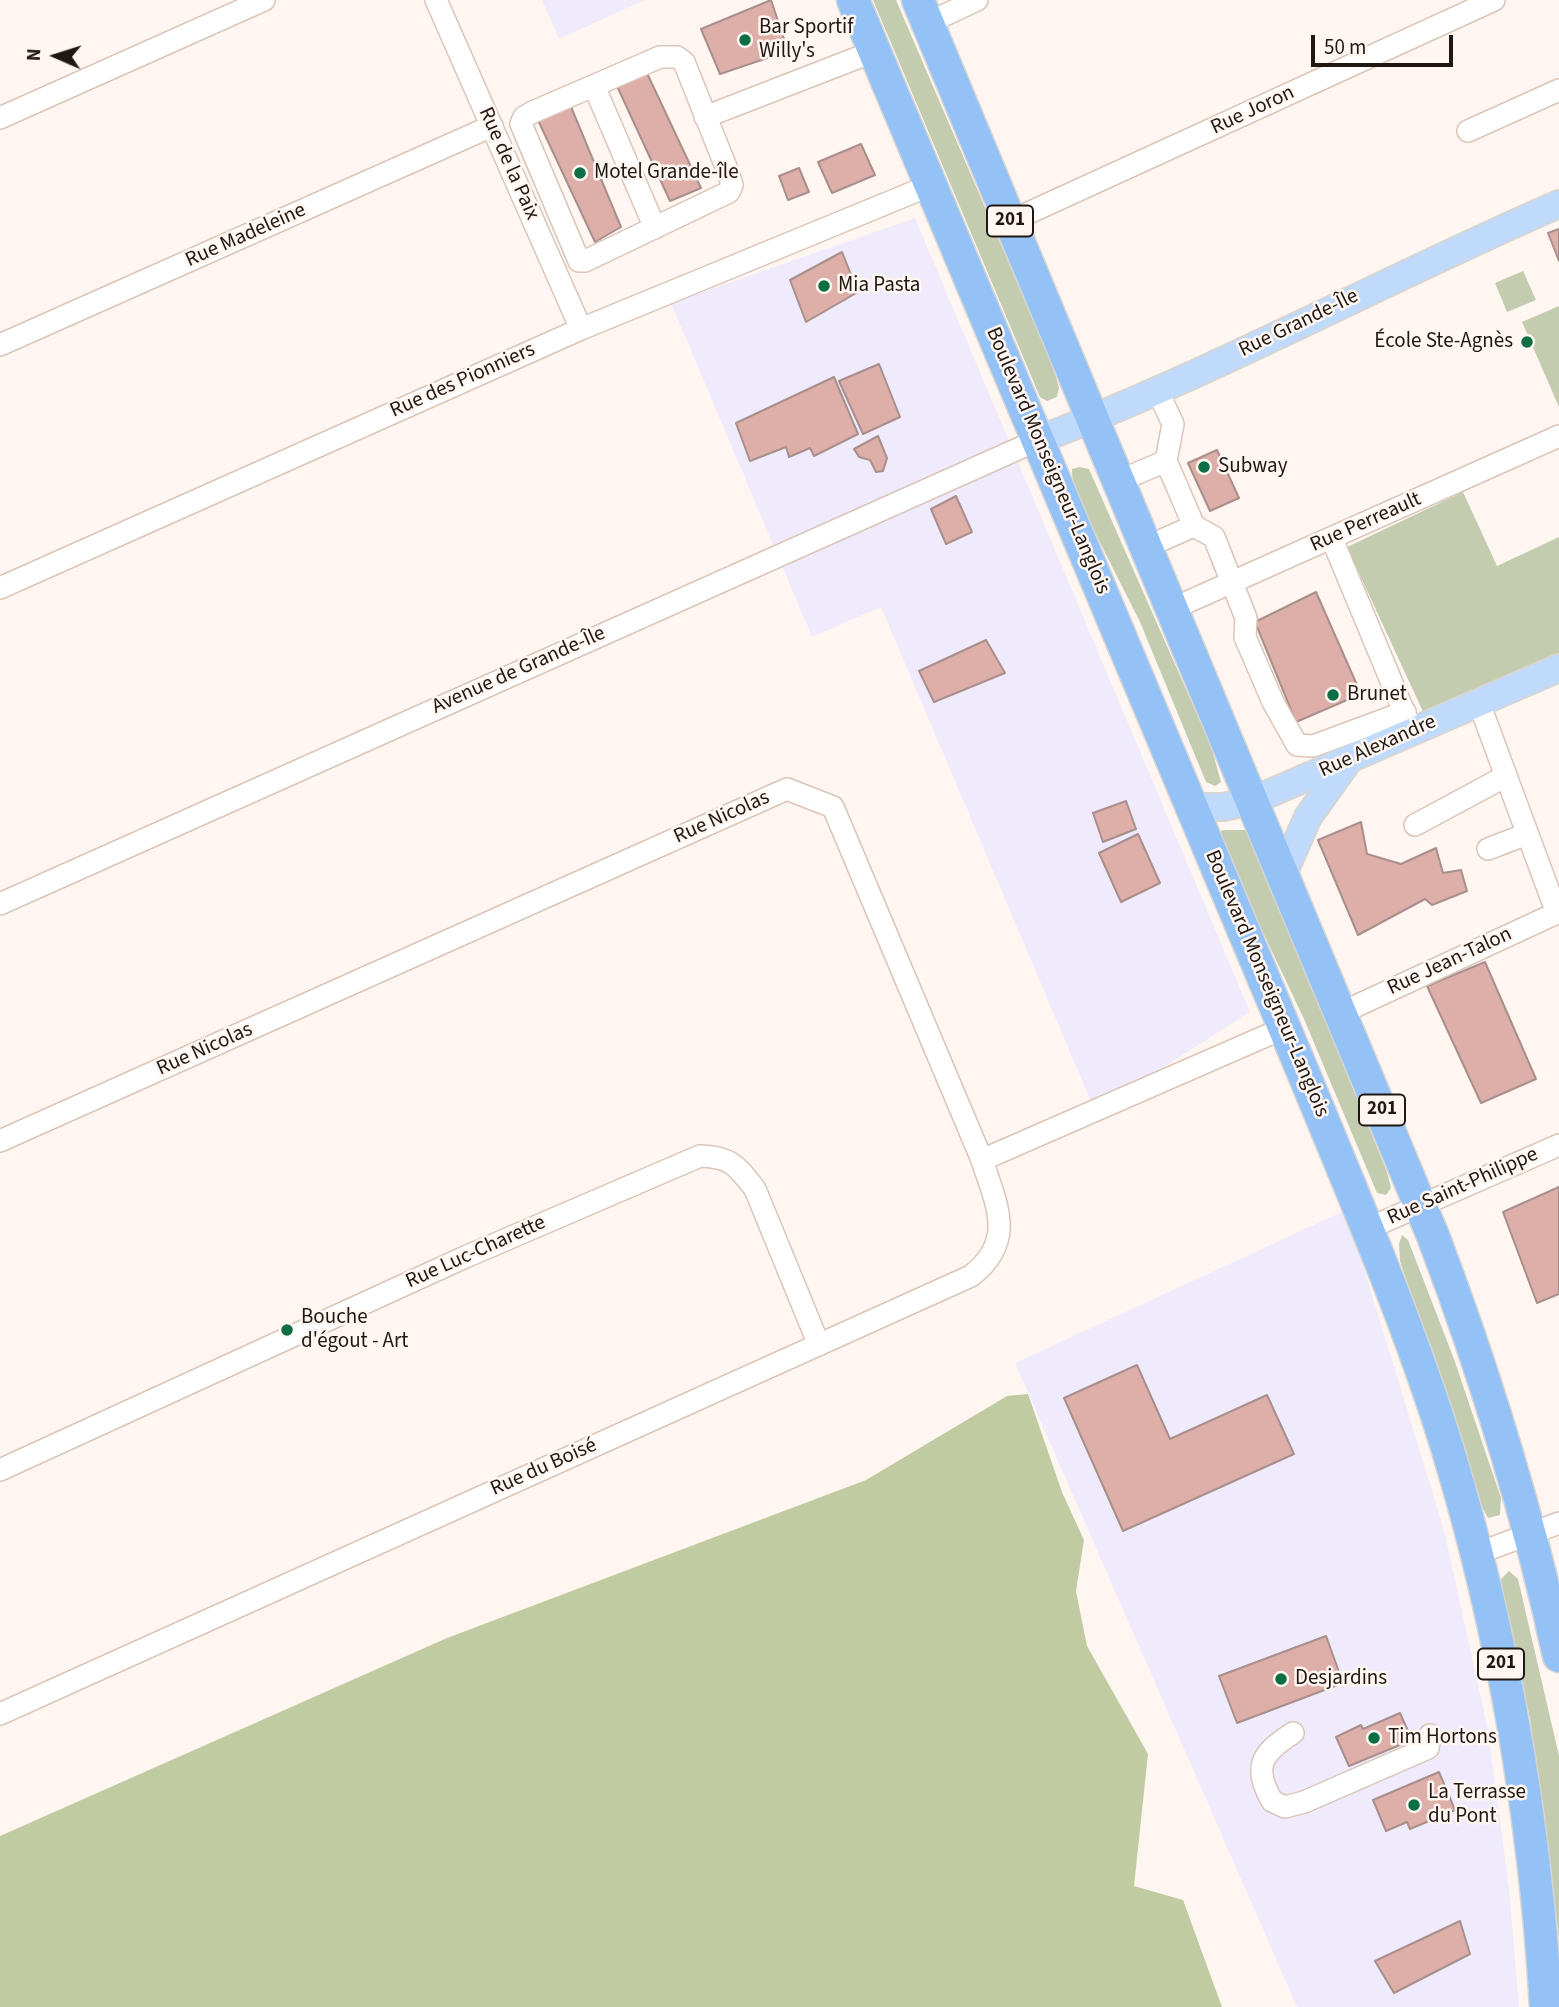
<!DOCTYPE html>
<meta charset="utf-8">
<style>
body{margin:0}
#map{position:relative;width:1559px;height:2007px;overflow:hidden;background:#fff6f1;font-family:"Source Sans 3",sans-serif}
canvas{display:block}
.north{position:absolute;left:21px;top:21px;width:70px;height:70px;-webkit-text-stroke:5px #fff6f1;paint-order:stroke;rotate:273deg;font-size:19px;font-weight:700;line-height:28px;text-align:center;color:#1e1712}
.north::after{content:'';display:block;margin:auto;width:24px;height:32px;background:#1e1712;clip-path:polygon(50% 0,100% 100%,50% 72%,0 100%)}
.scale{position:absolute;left:1311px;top:35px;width:142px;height:32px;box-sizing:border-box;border:4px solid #1e1712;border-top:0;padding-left:9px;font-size:21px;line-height:24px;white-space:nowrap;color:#1e1712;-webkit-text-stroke:5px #fff6f1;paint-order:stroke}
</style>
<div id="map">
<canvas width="1559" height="2007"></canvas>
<div class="north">N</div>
<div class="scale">50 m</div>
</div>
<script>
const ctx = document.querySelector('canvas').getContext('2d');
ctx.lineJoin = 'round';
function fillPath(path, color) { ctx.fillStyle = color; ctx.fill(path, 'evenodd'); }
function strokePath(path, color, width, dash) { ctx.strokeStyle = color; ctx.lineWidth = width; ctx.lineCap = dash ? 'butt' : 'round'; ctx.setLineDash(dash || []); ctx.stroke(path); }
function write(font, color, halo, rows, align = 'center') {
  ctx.font = font + ' "Source Sans 3",sans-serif'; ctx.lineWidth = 5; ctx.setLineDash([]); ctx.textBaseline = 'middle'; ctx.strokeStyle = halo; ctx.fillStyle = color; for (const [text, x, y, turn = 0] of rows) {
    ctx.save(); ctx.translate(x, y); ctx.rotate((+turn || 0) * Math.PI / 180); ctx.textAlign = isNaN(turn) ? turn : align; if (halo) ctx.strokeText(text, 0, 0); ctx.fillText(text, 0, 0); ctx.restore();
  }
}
fillPath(new Path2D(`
 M542,0H645L559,39Z
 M915,218L1250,1012L1095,1111L881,607L812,637L671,303Z
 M1346,1210L1444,1530L1488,1730L1509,1888L1519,2007H1297L1015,1363Z`), '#f0ebfc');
fillPath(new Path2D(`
 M873,0H896L1053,366L1059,388L1057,397L1047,401L1040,397Z
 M1523,271L1536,300L1507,312L1495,283Z
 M1559,306V407L1522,322Z
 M1079,467L1089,469L1211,746L1221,782L1215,786L1206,782L1140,622L1073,489L1072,469Z
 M1463,492L1497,566L1559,537V654L1425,716L1347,547Z
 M1224,830H1248L1387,1172L1391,1188L1386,1195L1377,1193L1304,1019L1221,844L1219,832Z
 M1402,1235L1408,1240L1454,1359L1501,1498L1500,1515L1488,1518L1483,1509L1400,1261L1399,1244Z
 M1509,1571L1518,1579L1559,1756V1938L1530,1719L1502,1590L1501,1579Z`), '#c4ccaf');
fillPath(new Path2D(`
 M1028,1394L1062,1492L1084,1540L1076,1591L1087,1646L1148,1754L1134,1886L1183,1900L1222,2007H0V1836L447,1638L866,1480L1007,1396Z`), '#c0cba2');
const building = new Path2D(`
 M771,0L788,51L720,74L701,29Z
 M646,71L701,188L670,201L617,86Z
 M569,102L621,227L595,242L537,118Z
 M861,144L875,175L832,193L818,162Z
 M799,168L809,192L788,200L779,176Z
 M1559,229V261L1548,233Z
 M842,252L858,292L806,322L790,280Z
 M879,364L900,417L863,434L839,381Z
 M834,377L858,434L814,456L810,448L789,457L786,447L750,461L736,423Z
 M878,436L887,458L883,471L876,472L870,460L859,457L854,449Z
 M1217,450L1239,498L1210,511L1188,463Z
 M956,496L972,532L946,544L931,509Z
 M1316,592L1361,694L1296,722L1255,622Z
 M986,640L1005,673L934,702L919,671Z
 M1126,801L1136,829L1103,842L1093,813Z
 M1361,822L1367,854L1401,864L1436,848L1443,873L1461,870L1467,891L1432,905L1425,899L1358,935L1318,840Z
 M1138,834L1160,883L1121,902L1099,853Z
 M1485,962L1536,1079L1481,1103L1427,986Z
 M1559,1187V1294L1537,1303L1503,1212Z
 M1137,1365L1170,1439L1267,1395L1294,1454L1123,1531L1064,1398Z
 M1326,1636L1343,1683L1237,1723L1219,1676Z
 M1400,1713L1412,1740L1349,1766L1336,1737L1361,1725L1363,1729Z
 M1439,1772L1455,1810L1410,1829L1407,1822L1386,1831L1373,1800Z
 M1460,1921L1470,1954L1394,1993L1375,1961Z`);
fillPath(building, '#deafa9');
strokePath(building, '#a88f8c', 2);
const minor = new Path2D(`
 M436,0L581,329
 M928,23L977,0
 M660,57H677L684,62L728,172L732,185L729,192L585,261H579L521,124L524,117L533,112Z
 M594,86L655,228
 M705,117L875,51
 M0,118L264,0
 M1468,131L1559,90
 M1011,221L1494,0
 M0,345L492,126
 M1158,392L1173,424L1166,461
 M1119,481L1166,461L1194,526L1146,547
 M1194,526L1214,537L1246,618L1245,637L1273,702L1297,745L1313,746L1405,712
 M1332,539L1409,724
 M0,588L581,329L931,185
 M1172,609L1559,436
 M1479,703L1557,913
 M1415,825L1506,776
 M1488,849L1527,834
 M0,904L1038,440
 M1341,1013L1559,912
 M0,1141L787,789L833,807L982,1160L1284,1028
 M1367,1229L1559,1145
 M0,1470L463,1258L700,1156C731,1157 736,1165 755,1189L819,1345
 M1476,1554L1559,1523
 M0,1714L971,1276C1016,1241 997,1206 982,1160
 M1293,1733C1262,1753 1252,1766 1272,1801L1285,1807L1304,1802L1428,1748L1430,1735`);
const major = new Path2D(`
 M1038,440C1216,372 1384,280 1559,204
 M1192,807H1223L1252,801L1559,668
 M1283,874L1308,817L1348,761`);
const highway = new Path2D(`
 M853,0L1305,1077C1355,1199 1408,1321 1447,1447C1502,1628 1535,1818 1546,2007
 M918,0L1433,1236C1485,1373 1528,1512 1559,1656`);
strokePath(minor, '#dac5b8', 24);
strokePath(major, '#d6d5d4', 30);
strokePath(highway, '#d6d5d4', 35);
strokePath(minor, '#fff', 21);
strokePath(major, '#bfdafa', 26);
strokePath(highway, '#94c2f7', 32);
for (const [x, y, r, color] of [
 [745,40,7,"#0b6e44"],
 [580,173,7,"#0b6e44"],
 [824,286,7,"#0b6e44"],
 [1527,342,7,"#0b6e44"],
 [1204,467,7,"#0b6e44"],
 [1333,695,7,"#0b6e44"],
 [287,1330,7,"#0b6e44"],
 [1281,1679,7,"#0b6e44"],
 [1374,1738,7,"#0b6e44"],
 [1414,1805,7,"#0b6e44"]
]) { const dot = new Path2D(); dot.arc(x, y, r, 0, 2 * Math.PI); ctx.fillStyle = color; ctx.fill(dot); strokePath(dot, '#fff6f1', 2.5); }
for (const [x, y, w] of [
 [1010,221,46],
 [1382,1110,46],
 [1501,1664,46]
]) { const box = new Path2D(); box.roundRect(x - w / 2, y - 15.5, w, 31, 5); ctx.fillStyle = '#fff6f1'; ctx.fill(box); strokePath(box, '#1e1712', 2); }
write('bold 19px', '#1e1712', null, [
 ["201",1010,221],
 ["201",1382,1110],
 ["201",1501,1664]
]);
write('21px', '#1e1712', '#fff6f1', [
 ["Bar Sportif",759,28],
 ["Willy's",759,52],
 ["Motel Grande-île",594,173],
 ["Mia Pasta",838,286],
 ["École Ste-Agnès",1513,342,"right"],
 ["Subway",1218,467],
 ["Brunet",1347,695],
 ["Bouche",301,1318],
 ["d'égout - Art",301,1342],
 ["Desjardins",1295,1679],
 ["Tim Hortons",1388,1738],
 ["La Terrasse",1428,1793],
 ["du Pont",1428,1817]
], 'left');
write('21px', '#1e1712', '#fff6f1', [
 ["Rue Joron",1253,111,-25],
 ["Rue de la Paix",508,164,66],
 ["Rue Madeleine",246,236,-24],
 ["Rue Grande-Île",1299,324,-26],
 ["Rue des Pionniers",463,381,-24],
 ["Boulevard Monseigneur-Langlois",1047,461,67],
 ["Rue Perreault",1366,523,-24],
 ["Avenue de Grande-Île",519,671,-24],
 ["Rue Alexandre",1378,747,-24],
 ["Rue Nicolas",722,818,-24],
 ["Rue Jean-Talon",1450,962,-25],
 ["Boulevard Monseigneur-Langlois",1266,984,67],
 ["Rue Nicolas",205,1050,-24],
 ["Rue Saint-Philippe",1463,1187,-24],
 ["Rue Luc-Charette",476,1253,-24],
 ["Rue du Boisé",544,1468,-24]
]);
</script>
